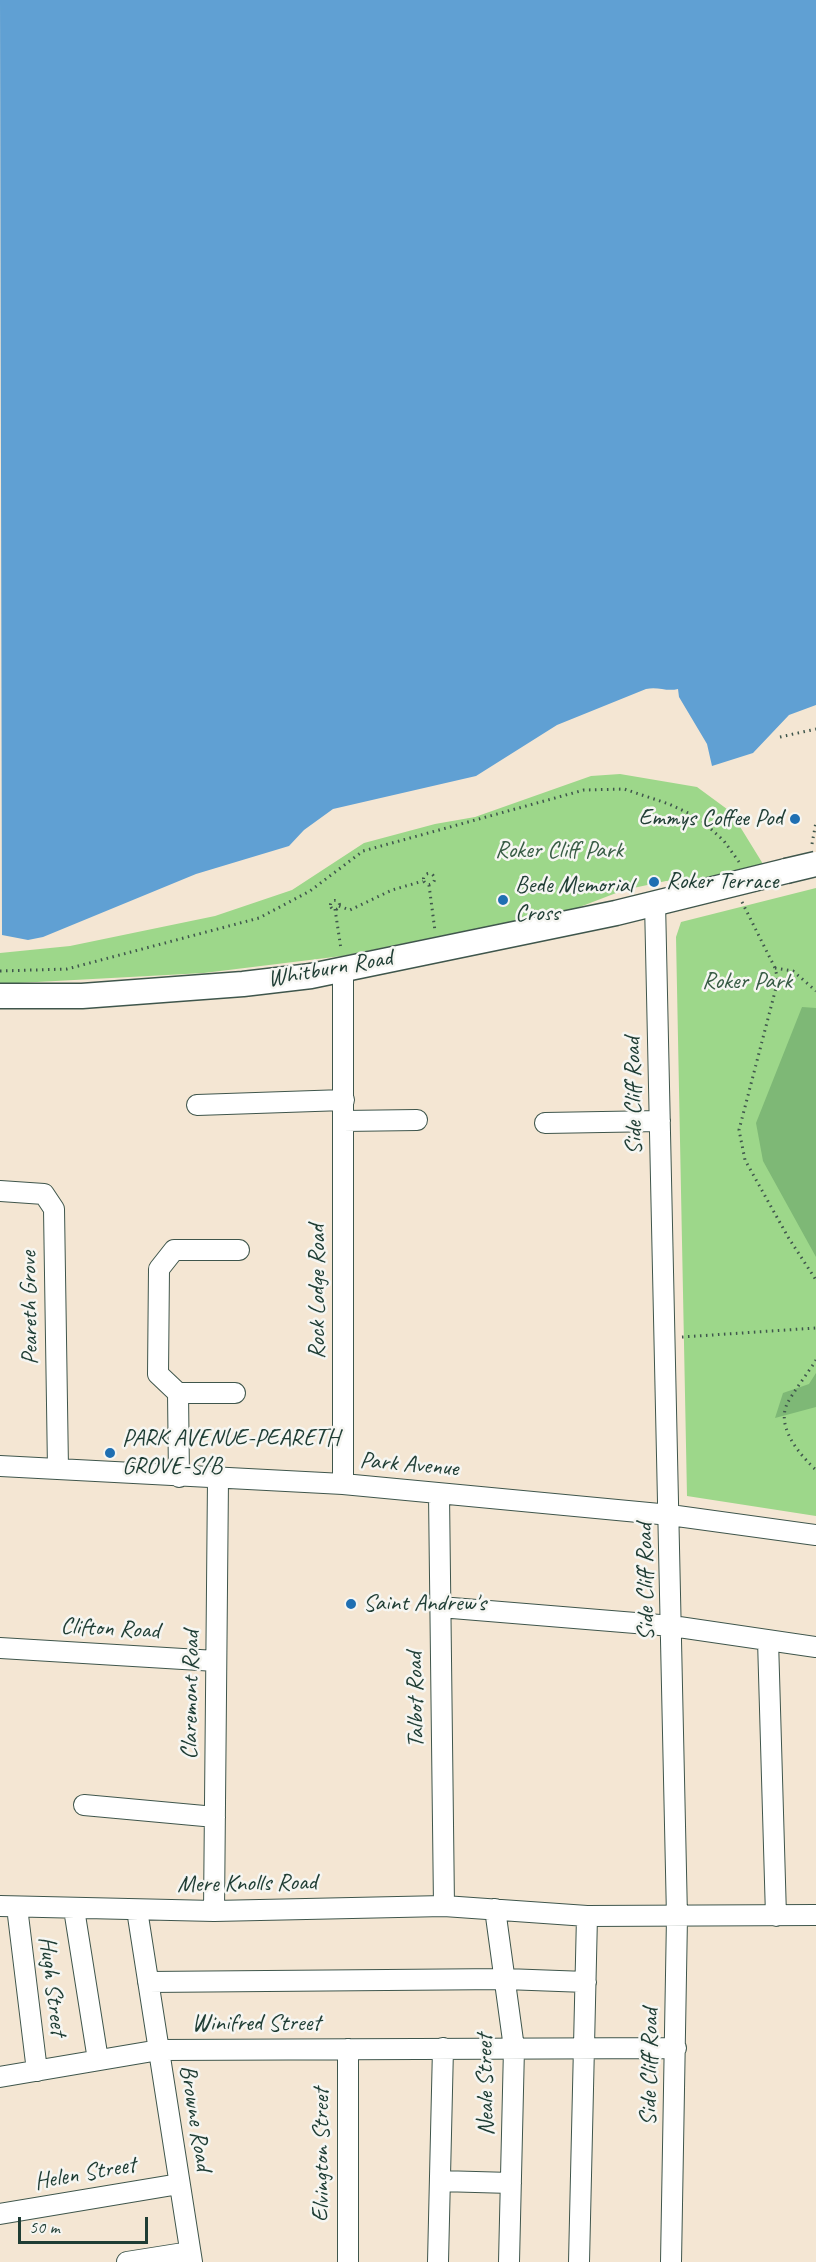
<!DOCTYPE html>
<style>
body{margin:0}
#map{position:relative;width:816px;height:2262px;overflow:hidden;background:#f4e6d3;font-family:Caveat,sans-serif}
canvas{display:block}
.scale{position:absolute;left:18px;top:2217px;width:130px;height:27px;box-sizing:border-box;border:3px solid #1f3d34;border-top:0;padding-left:8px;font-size:18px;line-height:21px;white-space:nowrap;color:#1f3d34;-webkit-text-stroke:4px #f6f6f2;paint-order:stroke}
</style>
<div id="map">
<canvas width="816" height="2262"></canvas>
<div class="scale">50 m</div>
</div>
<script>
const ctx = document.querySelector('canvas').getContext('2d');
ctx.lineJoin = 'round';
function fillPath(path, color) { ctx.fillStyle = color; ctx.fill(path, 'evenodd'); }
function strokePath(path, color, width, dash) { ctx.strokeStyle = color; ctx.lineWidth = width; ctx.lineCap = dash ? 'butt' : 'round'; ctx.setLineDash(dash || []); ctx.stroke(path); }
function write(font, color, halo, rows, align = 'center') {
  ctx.font = font + ' Caveat,sans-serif'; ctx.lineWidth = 5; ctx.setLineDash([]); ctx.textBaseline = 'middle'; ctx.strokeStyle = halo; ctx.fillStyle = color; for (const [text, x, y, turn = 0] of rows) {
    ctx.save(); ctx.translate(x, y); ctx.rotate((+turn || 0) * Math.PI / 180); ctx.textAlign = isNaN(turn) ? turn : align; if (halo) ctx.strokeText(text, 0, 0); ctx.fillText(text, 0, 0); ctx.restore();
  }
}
fillPath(new Path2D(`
 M620,774L697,787L731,812L763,864L719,879L666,881L624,890L577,908L342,956L204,973L0,984V953L70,946L215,916L292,890L364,843L435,824L475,817L591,776Z
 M816,888V1516L687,1496L676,937L681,922Z`), '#9dd78a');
fillPath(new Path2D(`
 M802,1007L816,1008V1257L763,1161L756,1123Z
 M816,1373V1407L775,1418L783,1393L809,1384Z`), '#7eb876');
fillPath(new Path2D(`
 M0,0H816V705L789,715L753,753L712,766L707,744L679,697L678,689C666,692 658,686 646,689L557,725L476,776L333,809L304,830L289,846L196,874L43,937L28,940L2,935Z`), '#60a0d3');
const minor = new Path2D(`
 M655,902L677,1917L671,2262
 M343,969V1484
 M197,1105L344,1100
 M343,1121L417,1120
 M545,1123L660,1121
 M0,1191L44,1194L54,1209L58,1469
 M178,1393H235
 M0,1466L343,1484L670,1515L816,1535
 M179,1477L178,1393L158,1374L159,1269L174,1250H239
 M439,1494L444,1906
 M440,1607L672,1626L816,1647
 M768,1640L776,1916
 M0,1648L216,1661
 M84,1805L215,1817
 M0,1906L214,1911L444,1906L587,1916L816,1915
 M17,1907L37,2071
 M74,1909L98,2060
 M495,1909L514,2048L509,2262
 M137,1910L192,2262
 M214,1911L218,1479
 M148,1982L505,1979L586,1982
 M0,2077L159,2050L676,2048
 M440,2181L511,2183
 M0,2214L179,2184
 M127,2262L190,2252
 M348,2262V2049
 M438,2262L443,2048
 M579,2262L587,1916`);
const major = new Path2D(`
 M0,996H82L243,984L311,976L616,913L786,871`);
strokePath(minor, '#3f564c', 22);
strokePath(major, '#3f564c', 27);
strokePath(new Path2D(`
 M780,737L816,729
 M812,844L816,822
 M423.5 879a5.5 5.5 0 1 1 11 0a5.5 5.5 0 1 1-11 0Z
 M429,885L435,931
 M330.5 905a4.5 4.5 0 1 1 9 0a4.5 4.5 0 1 1-9 0Z
 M742,902L775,968L778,980L739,1130L745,1160L788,1237L816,1280
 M339,906L350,910L392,890L423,881
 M335,909L341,949
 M775,968L793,971L816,991
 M0,971L67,969L259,918L310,891L363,851L584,790L624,789L669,804L699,818L724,841L739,862
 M682,1337L816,1328
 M816,1360C808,1373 793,1392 787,1404C776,1428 801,1456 816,1470`), '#3f564c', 3, [1.5, 4.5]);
strokePath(minor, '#fff', 20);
strokePath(major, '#fff', 24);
const majorBridge = new Path2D(`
 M786,871L816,864`);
strokePath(majorBridge, '#3f564c', 27, []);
strokePath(majorBridge, '#fff', 24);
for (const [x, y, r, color] of [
 [795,819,6,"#1f6fb2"],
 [654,882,6,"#1f6fb2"],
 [503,900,6,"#1f6fb2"],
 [110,1453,6,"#1f6fb2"],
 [351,1604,6,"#1f6fb2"]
]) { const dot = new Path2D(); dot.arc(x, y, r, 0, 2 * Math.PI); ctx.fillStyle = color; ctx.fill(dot); strokePath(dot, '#f6f6f2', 2); }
write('24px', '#1f3d34', '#f6f6f2', [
 ["Emmys Coffee Pod",783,819,"right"],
 ["Roker Terrace",666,882],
 ["Bede Memorial",515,886],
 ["Cross",515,914],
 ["PARK AVENUE-PEARETH",122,1439],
 ["GROVE-S/B",122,1467],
 ["Saint Andrew's",363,1604]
], 'left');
write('24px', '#385c45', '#f6f6f2', [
 ["Roker Cliff Park",559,851],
 ["Roker Park",747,982]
]);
write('24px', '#1f3d34', '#f6f6f2', [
 ["Whitburn Road",330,969,-10],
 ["Side Cliff Road",634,1096,-91],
 ["Rock Lodge Road",318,1292,-90],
 ["Peareth Grove",30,1308,-91],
 ["Park Avenue",409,1465,5],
 ["Side Cliff Road",646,1582,-91],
 ["Clifton Road",110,1629,3],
 ["Claremont Road",191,1695,-89],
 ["Talbot Road",416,1700,-91],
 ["Mere Knolls Road",247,1884,-1],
 ["Hugh Street",52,1986,83],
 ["Winifred Street",256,2024],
 ["Side Cliff Road",650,2067,-89],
 ["Neale Street",486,2085,-91],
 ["Browne Road",195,2118,81],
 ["Elvington Street",322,2155,-90],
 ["Helen Street",85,2174,-10]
]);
</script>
